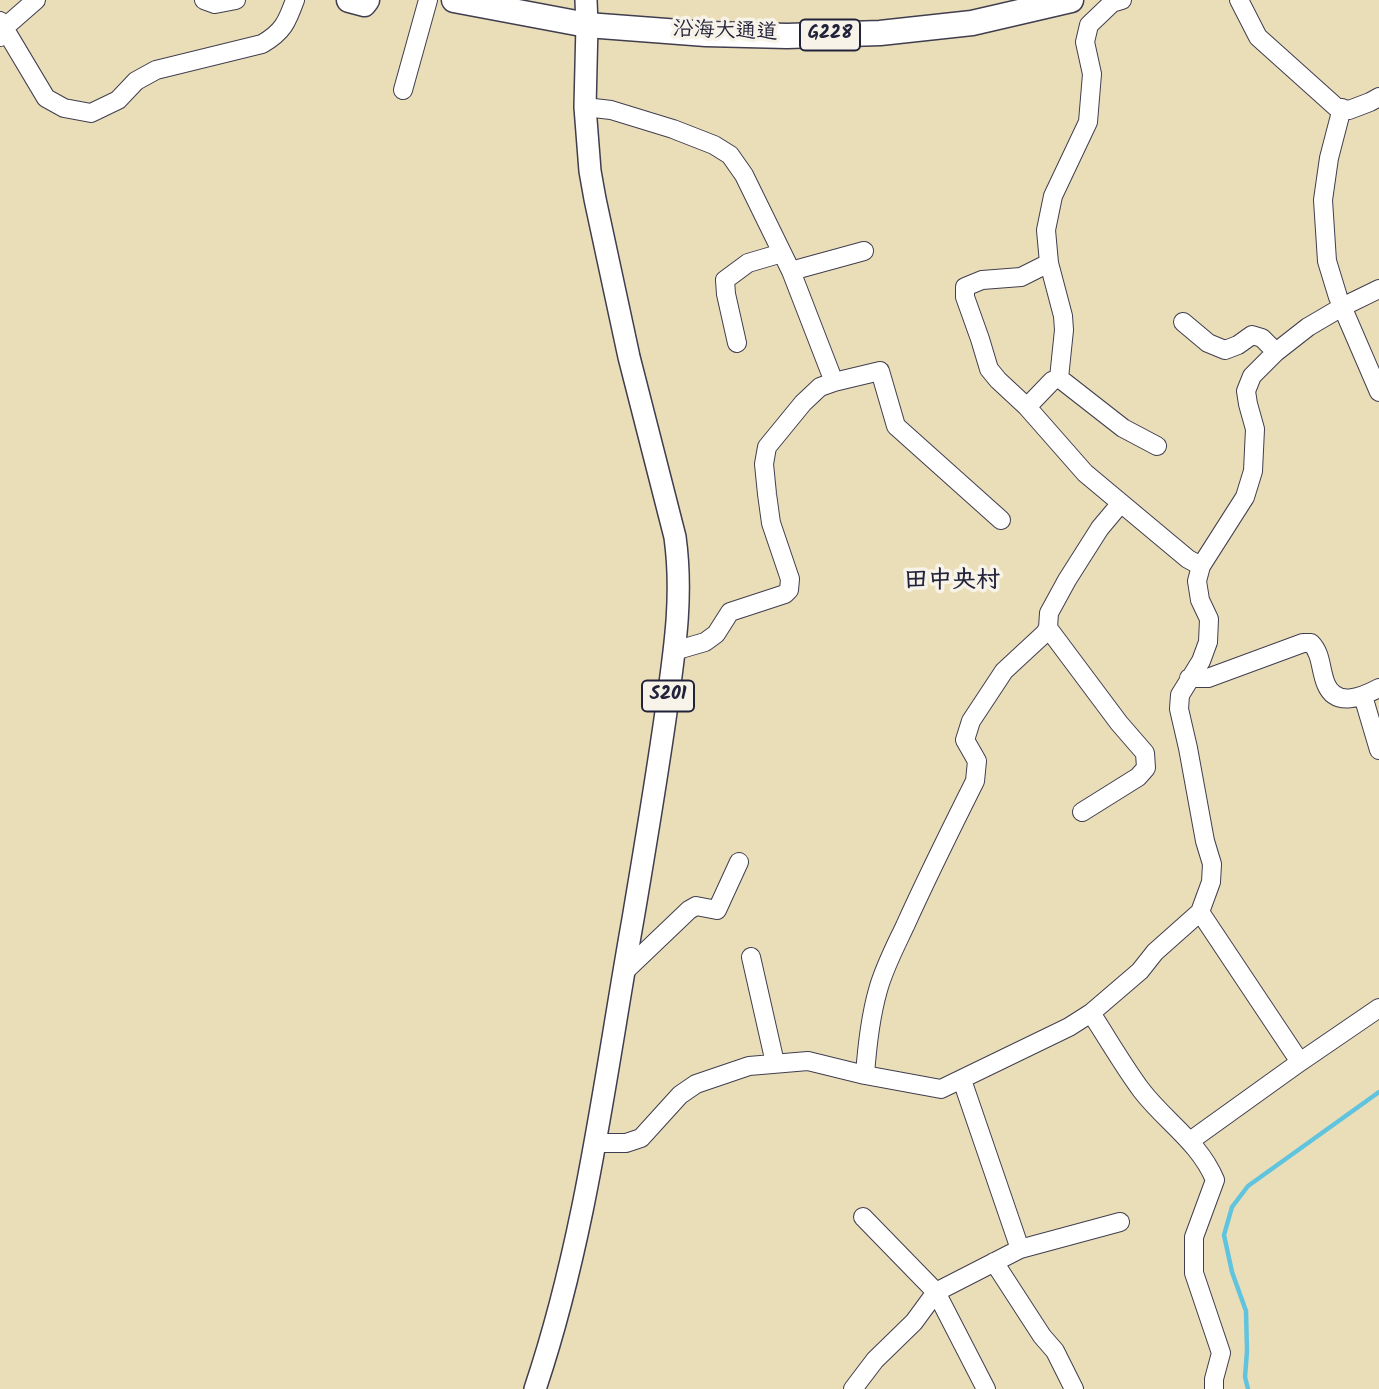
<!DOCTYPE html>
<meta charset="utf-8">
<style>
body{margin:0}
canvas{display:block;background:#eadeb9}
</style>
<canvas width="1379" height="1389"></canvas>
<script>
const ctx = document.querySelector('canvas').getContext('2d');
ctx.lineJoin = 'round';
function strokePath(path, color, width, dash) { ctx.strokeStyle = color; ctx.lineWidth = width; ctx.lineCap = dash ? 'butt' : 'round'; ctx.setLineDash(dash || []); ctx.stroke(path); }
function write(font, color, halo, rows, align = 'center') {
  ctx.font = font + ' Kalam,"LXGW WenKai TC",sans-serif'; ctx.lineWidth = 7; ctx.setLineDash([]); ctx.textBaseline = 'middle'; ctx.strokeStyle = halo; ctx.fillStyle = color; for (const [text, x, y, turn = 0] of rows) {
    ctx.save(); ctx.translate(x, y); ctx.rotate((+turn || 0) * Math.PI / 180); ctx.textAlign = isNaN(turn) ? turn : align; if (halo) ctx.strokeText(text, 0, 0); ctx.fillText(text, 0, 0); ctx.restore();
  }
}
strokePath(new Path2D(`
 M1248,1389L1245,1377L1247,1351L1246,1311L1232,1272L1224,1235L1232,1207L1248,1186L1379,1092`), '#61c4df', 4.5);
const minor = new Path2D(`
 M204,0L215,4L236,0
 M1122,0L1112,3L1089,25L1085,42L1092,74L1088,122L1053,196L1046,230L1049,263L1063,316L1064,330L1059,378L1123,428L1157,446
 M1239,0L1258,37L1336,107L1349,110L1370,102L1379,97
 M0,21L46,98L64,108L91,113L118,100L136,81L156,70L262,44C283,32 287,22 295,0
 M0,37L4,28L36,0
 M403,90L428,0
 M585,107L611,110L673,129L714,145L730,155L744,175L791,271L834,382
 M1342,108L1329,158L1323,200L1327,261L1338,297L1379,392
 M1049,263L1021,277L982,280L965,287V297L980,339L989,369L998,380L1027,407L1085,473L1188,559L1201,566
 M791,271L864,251
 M1183,322L1208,343L1225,350L1238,345L1252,335L1262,338L1276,352
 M737,343L726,294L725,280L748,263L782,253
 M1027,407L1052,381L1059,378
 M1048,628L1119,723L1145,753L1146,768L1138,777L1082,812
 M674,651L705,642L716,634L730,612L785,594L789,590L790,579L771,523L767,494L764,464L767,447L803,403L820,387L834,382L880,371L896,426L1001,520
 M1189,678H1208L1303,643H1311C1322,654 1320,670 1326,684C1336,708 1362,697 1379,688
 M1363,696L1379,750
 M1200,912L1300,1062
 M751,957L775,1063
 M623,973L689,910L696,906L717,910L739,862
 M1091,1013C1108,1039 1124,1067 1142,1091C1166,1122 1199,1142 1215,1180L1194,1237V1273L1221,1353L1214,1379V1389
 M865,1075C867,1047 870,1018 878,990C884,968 895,947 905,926C927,877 951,829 975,781L977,761L965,740L971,721L1004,671L1045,633L1048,628L1049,613L1067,580L1100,528L1121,503
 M962,1080L1020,1249
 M1190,1141L1300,1062L1379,1008
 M595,1143H626L641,1138L680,1095L696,1084L749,1066L808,1061L865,1075L941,1089L1069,1027L1091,1013L1140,971L1155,952L1200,912L1211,882L1212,864L1205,841L1188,748L1179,709L1180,695L1201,661L1208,642L1209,619L1200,600L1197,581L1201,566L1245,497L1253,471L1255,429L1248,404L1246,391L1252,376L1276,352L1308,327L1342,307L1379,289
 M863,1217L936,1292L986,1389
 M994,1262L1042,1336L1055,1351L1074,1389
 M853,1389L875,1360L914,1322L936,1292L1020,1249L1120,1222`);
const major = new Path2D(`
 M535,1389C586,1238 605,1076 633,919C645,848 657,777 667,705C675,648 683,595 675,537L629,357L595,199L590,171L585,107L587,25L586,0`);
const highway = new Path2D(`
 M349,0L364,4L367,0
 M454,0L587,25L706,34L787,36L880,33L972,23L1071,0`);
strokePath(minor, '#403e4e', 20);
strokePath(major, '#403e4e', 24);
strokePath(highway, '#403e4e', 27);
strokePath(minor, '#fff', 18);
strokePath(major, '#fff', 21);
strokePath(highway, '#fff', 24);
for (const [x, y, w] of [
 [830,35,60],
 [668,696,52]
]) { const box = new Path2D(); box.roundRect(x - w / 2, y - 15.5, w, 31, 5); ctx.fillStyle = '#f7f3e8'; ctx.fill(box); strokePath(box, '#22223b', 2); }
write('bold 19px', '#22223b', null, [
 ["G228",830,35],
 ["S201",668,696]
]);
write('21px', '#22223b', '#f7f3e8', [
 ["沿海大通道",725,33,2]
]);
write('bold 24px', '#22223b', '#f7f3e8', [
 ["田中央村",952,583]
]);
</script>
